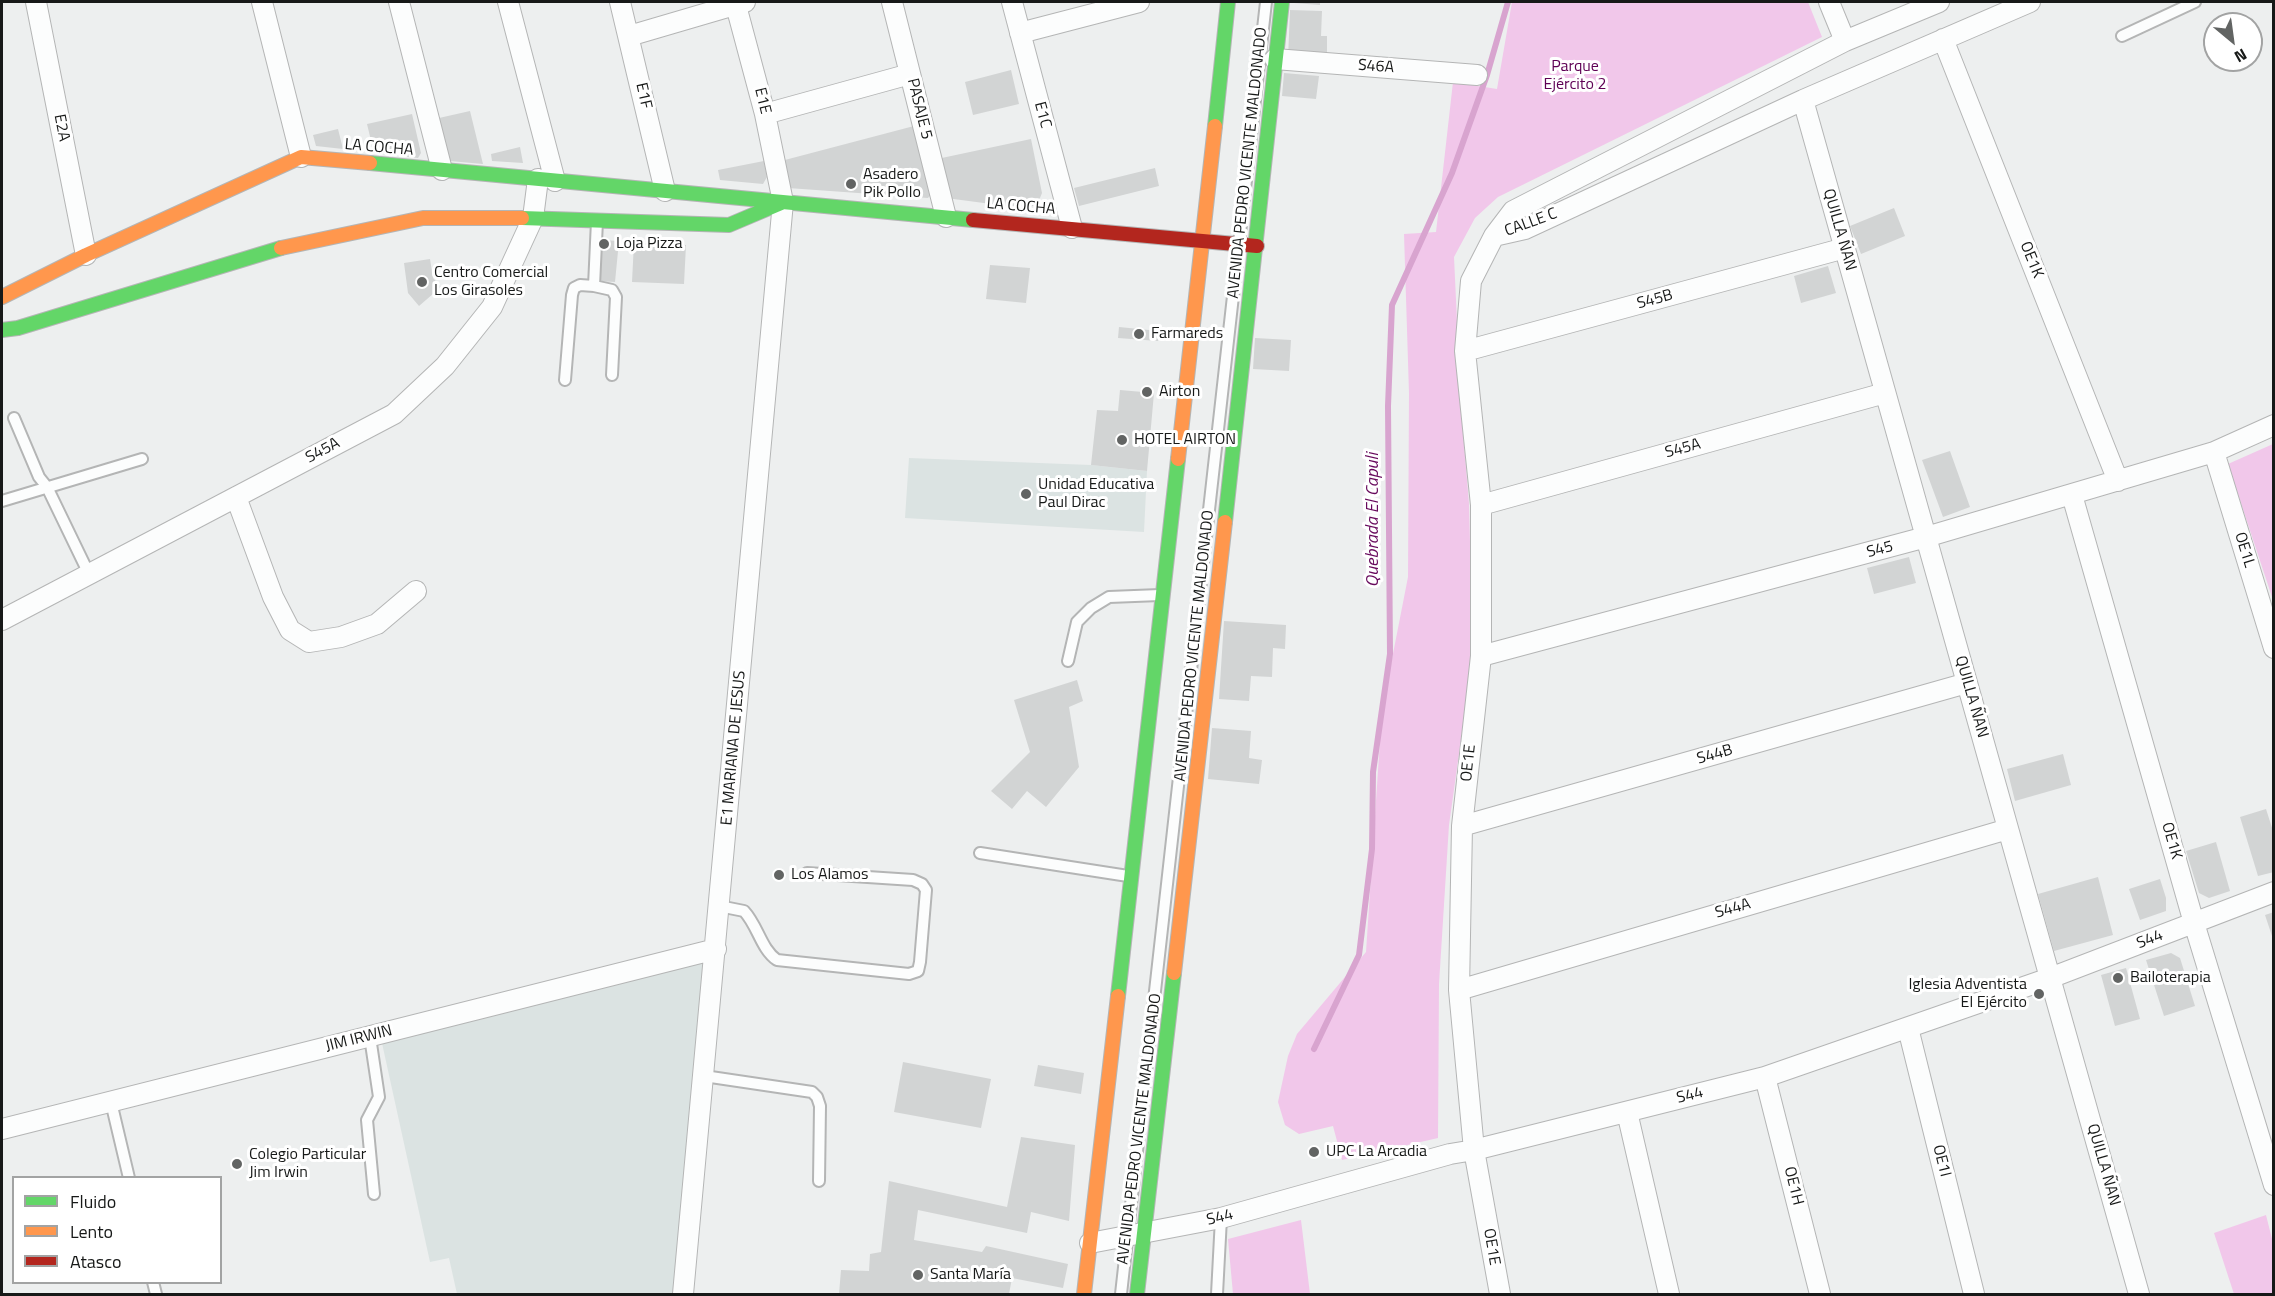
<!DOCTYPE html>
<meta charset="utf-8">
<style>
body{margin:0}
#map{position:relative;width:2275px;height:1296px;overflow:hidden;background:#edefef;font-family:"Titillium Web",sans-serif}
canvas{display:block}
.frame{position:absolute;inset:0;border:3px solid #171918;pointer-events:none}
.legend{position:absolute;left:12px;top:1176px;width:210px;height:108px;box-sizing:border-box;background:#fff;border:2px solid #a2a3a3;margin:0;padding:8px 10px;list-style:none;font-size:18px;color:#171918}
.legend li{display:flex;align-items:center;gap:12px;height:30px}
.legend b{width:30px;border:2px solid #a2a3a3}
.north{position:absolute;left:2203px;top:12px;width:60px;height:60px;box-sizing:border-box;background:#fff;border:2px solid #a2a3a3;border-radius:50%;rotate:151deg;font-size:16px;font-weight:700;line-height:24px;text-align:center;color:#171918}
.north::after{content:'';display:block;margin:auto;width:21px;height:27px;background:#626463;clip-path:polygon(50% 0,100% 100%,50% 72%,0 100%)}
</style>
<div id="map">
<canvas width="2275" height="1296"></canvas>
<div class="frame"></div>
<ul class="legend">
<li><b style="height:8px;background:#63d668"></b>Fluido</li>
<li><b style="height:8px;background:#ff974d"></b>Lento</li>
<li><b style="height:8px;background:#b3261e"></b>Atasco</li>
</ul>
<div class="north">N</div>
</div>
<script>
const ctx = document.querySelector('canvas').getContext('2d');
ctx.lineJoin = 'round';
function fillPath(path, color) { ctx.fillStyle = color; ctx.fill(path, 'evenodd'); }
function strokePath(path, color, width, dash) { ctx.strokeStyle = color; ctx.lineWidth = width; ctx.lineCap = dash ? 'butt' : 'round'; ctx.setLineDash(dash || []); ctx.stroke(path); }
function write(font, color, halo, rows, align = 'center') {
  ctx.font = font + ' "Titillium Web",sans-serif'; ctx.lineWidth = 6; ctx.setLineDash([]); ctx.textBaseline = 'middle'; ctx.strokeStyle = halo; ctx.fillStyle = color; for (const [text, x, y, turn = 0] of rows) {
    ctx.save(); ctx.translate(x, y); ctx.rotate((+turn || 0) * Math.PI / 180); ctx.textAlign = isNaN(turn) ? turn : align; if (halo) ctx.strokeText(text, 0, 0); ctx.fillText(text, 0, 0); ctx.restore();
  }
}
fillPath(new Path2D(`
 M909,458L1091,465L1147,471L1144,532L905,518Z
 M716,949L683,1294H457L449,1258L430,1262L380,1034Z`), '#dbe3e2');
fillPath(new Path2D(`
 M1512,2H1808L1822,37L1498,197L1475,218L1454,257L1461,407L1469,504L1473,654L1449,825L1439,984L1438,1138L1342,1160L1333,1126L1299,1134L1285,1125L1278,1102L1288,1056L1297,1034L1366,952L1382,710L1408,577L1409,393L1404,234L1436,232L1453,82L1497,89Z
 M2273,444V600L2228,464Z
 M2266,1215L2273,1243V1294H2234L2214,1233Z
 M1301,1220L1310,1294H1233L1228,1239Z`), '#f1c7ea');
strokePath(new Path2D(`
 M1314,1049L1359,955L1372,849L1373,772L1390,654L1388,406L1392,305L1452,173L1487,75L1508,2`), '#d8a4cf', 6);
fillPath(new Path2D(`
 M1294,2H1320V5L1294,3Z
 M1290,10L1322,11L1321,36H1327V60L1288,59Z
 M1011,70L1019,104L973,115L965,82Z
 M1284,73L1319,76L1316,99L1282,96Z
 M470,111L483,164L450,161L439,118Z
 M412,114L421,153L418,158L374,153L367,124Z
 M914,126L932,193L928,198L788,188L781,161Z
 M338,129L343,149L316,146L313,135Z
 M1031,139L1042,193L1038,203L1031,207H1014L946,198L937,159Z
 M520,147L523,163L492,161L491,154Z
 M764,161L767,177L763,184L720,180L718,170Z
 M1155,168L1159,186L1079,206L1074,188Z
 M1894,208L1905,236L1861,254L1850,226Z
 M601,240L619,241L615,282L597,281Z
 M634,242L686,245L684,284L632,282Z
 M430,259L433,278L441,287L419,306L408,293L404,263Z
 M990,265L1030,268L1026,303L986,299Z
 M1828,266L1836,293L1801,303L1794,276Z
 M1119,327L1159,331L1158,341L1118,338Z
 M1255,338L1291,340L1289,371L1253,369Z
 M1120,390L1154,393L1147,471L1091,465L1097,410L1118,411Z
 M1950,451L1970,507L1943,517L1922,460Z
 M1909,557L1916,583L1874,594L1867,568Z
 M1224,621L1286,625L1285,649L1273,648L1272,677L1251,676L1249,701L1219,699Z
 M1077,680L1083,701L1069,707L1079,767L1046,807L1027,791L1012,809L991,791L1030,752L1014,700Z
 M1212,728L1251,731L1249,758L1262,760L1259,784L1208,779Z
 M2063,754L2071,785L2015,801L2007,769Z
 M2266,809L2274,834V872L2258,876L2240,817Z
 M2216,842L2230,891L2209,898L2199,893L2186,851Z
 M2098,877L2113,935L2054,951L2038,894Z
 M2160,879L2166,898V911L2140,920L2129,889Z
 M2274,912V939H2273L2265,915Z
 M2171,953L2180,958L2195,1006L2164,1016L2146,960Z
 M2126,968L2140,1019L2115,1026L2101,975Z
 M903,1062L991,1079L981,1128L894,1112Z
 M1038,1065L1084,1073L1081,1094L1034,1086Z
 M1021,1137L1075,1145L1069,1221L1031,1212L1027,1233L918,1210L914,1240L982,1252L986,1246L1068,1264L1063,1288L1012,1278L1009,1294H839L841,1270L869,1271L870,1254L881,1252L889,1181L1007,1207Z`), '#d2d4d4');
const lane = new Path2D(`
 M2122,36L2195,2
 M597,221L594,286L612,290L616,297L612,375
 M565,380L572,295L574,288L580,285L594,286
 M14,418L39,477L47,487L89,574
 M2,501L142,459
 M1068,661L1077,622L1091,608L1109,597L1160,595
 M980,853L1128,876
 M719,906L744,911C758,926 761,949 777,960L909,974L918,971L920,962L926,890L922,884L913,880L807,873
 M370,1037L379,1097L367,1120L374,1194
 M704,1076L812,1092L817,1097L820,1106L819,1181
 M111,1102L129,1178
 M153,1282L156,1294
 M1121,1294L1266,2
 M1217,1294L1221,1218`);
const street = new Path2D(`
 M36,2L86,255
 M262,2L301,157
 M399,2L442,170
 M508,2L555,181
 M620,2L665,191
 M892,2L946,217
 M1012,2L1072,228
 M1829,2L1845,41
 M1020,33L1139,2
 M629,36L745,2
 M1943,39L2118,481
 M1275,59L1477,75
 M1803,100L2139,1294
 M765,114L910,74
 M1494,236L1525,229L1803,100L2030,2
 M1465,351L1845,248
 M2214,452L2274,648
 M2072,495L2194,923L2274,1185
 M236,497L273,597L290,630L309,642L341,637L377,624L416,591
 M1481,505L1885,393
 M2,620L394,414L445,366L492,307L533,218L538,179
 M1481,656L1926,537L2214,452L2274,425
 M1462,826L1967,683
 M1459,990L2008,829
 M1908,1028L1974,1294
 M1765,1077L1820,1294
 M1627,1112L1669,1294
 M2,1129L716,949
 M1090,1243L1221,1218L1450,1154L1474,1150L1765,1077L2050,978L2274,892
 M683,1294L783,202L765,114L735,2
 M1500,1294L1474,1150L1459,990L1462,826L1481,656V505L1465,351L1471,281L1494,236L1513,211L1845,41L1939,2`);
const fast = new Path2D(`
 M1215,126L1228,2
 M370,163L973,220
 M522,218L729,225L781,203
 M2,330L18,328L281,248
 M1225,522L1282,2
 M1118,996L1178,459
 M1137,1294L1174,973`);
const slow = new Path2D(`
 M281,248L423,218H522
 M2,297L86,255L301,157L370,163
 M1178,459L1215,126
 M1174,973L1225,522
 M1084,1294L1118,996`);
const jam = new Path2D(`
 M973,220L1257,246`);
strokePath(lane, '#b4b5b5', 14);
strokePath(street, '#b4b5b5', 22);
strokePath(fast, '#b4b5b5', 16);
strokePath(slow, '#b4b5b5', 16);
strokePath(jam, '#b4b5b5', 16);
strokePath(lane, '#fcfdfd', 10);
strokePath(street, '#fcfdfd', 20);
strokePath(fast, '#63d668', 14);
strokePath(slow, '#ff974d', 14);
strokePath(jam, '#b3261e', 14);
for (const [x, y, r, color] of [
 [851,184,6,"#626463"],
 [604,244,6,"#626463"],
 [422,282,6,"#626463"],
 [1139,334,6,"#626463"],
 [1147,392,6,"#626463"],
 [1122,440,6,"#626463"],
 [1026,494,6,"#626463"],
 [779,875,6,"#626463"],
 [2118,978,6,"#626463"],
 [2039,994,6,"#626463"],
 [1314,1152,6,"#626463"],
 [237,1164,6,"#626463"],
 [918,1275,6,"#626463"]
]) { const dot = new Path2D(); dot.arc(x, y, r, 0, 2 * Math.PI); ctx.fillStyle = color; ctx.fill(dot); strokePath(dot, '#fff', 2); }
write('16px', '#171918', '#fff', [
 ["S46A",1376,67,4],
 ["E1F",643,96,77],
 ["E1E",762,101,76],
 ["PASAJE 5",919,109,76],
 ["E1C",1042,115,75],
 ["E2A",61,128,79],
 ["LA COCHA",379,148,5],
 ["AVENIDA PEDRO VICENTE MALDONADO",1248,163,-84],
 ["LA COCHA",1021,207,5],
 ["CALLE C",1531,223,-20],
 ["QUILLA ÑAN",1839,230,74],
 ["OE1K",2031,260,68],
 ["S45B",1655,300,-15],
 ["S45A",1683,449,-15],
 ["S45A",323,451,-28],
 ["S45",1880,550,-15],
 ["OE1L",2244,550,73],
 ["AVENIDA PEDRO VICENTE MALDONADO",1195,646,-84],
 ["QUILLA ÑAN",1971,697,74],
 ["E1 MARIANA DE JESUS",734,748,-85],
 ["S44B",1715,755,-16],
 ["OE1E",1469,763,-84],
 ["OE1K",2171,841,74],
 ["S44A",1733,909,-16],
 ["S44",2150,940,-21],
 ["JIM IRWIN",359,1039,-14],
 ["S44",1690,1096,-14],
 ["AVENIDA PEDRO VICENTE MALDONADO",1140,1129,-83],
 ["OE1I",1941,1161,76],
 ["QUILLA ÑAN",2103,1165,74],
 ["OE1H",1793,1186,76],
 ["S44",1220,1218,-14],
 ["OE1E",1491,1247,80]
]);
write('16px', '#5e0054', '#fff', [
 ["Parque",1575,67],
 ["Ejército 2",1575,85]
]);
write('16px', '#171918', '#fff', [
 ["Asadero",863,175],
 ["Pik Pollo",863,193],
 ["Loja Pizza",616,244],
 ["Centro Comercial",434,273],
 ["Los Girasoles",434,291],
 ["Farmareds",1151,334],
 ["Airton",1159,392],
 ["HOTEL AIRTON",1134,440],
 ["Unidad Educativa",1038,485],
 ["Paul Dirac",1038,503],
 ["Los Alamos",791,875],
 ["Bailoterapia",2130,978],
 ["Iglesia Adventista",2027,985,"right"],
 ["El Ejército",2027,1003,"right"],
 ["UPC La Arcadia",1326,1152],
 ["Colegio Particular",249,1155],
 ["Jim Irwin",249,1173],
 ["Santa María",930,1275]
], 'left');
write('italic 18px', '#67095c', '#fff', [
 ["Quebrada El Capuli",1374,520,-90]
]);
</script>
